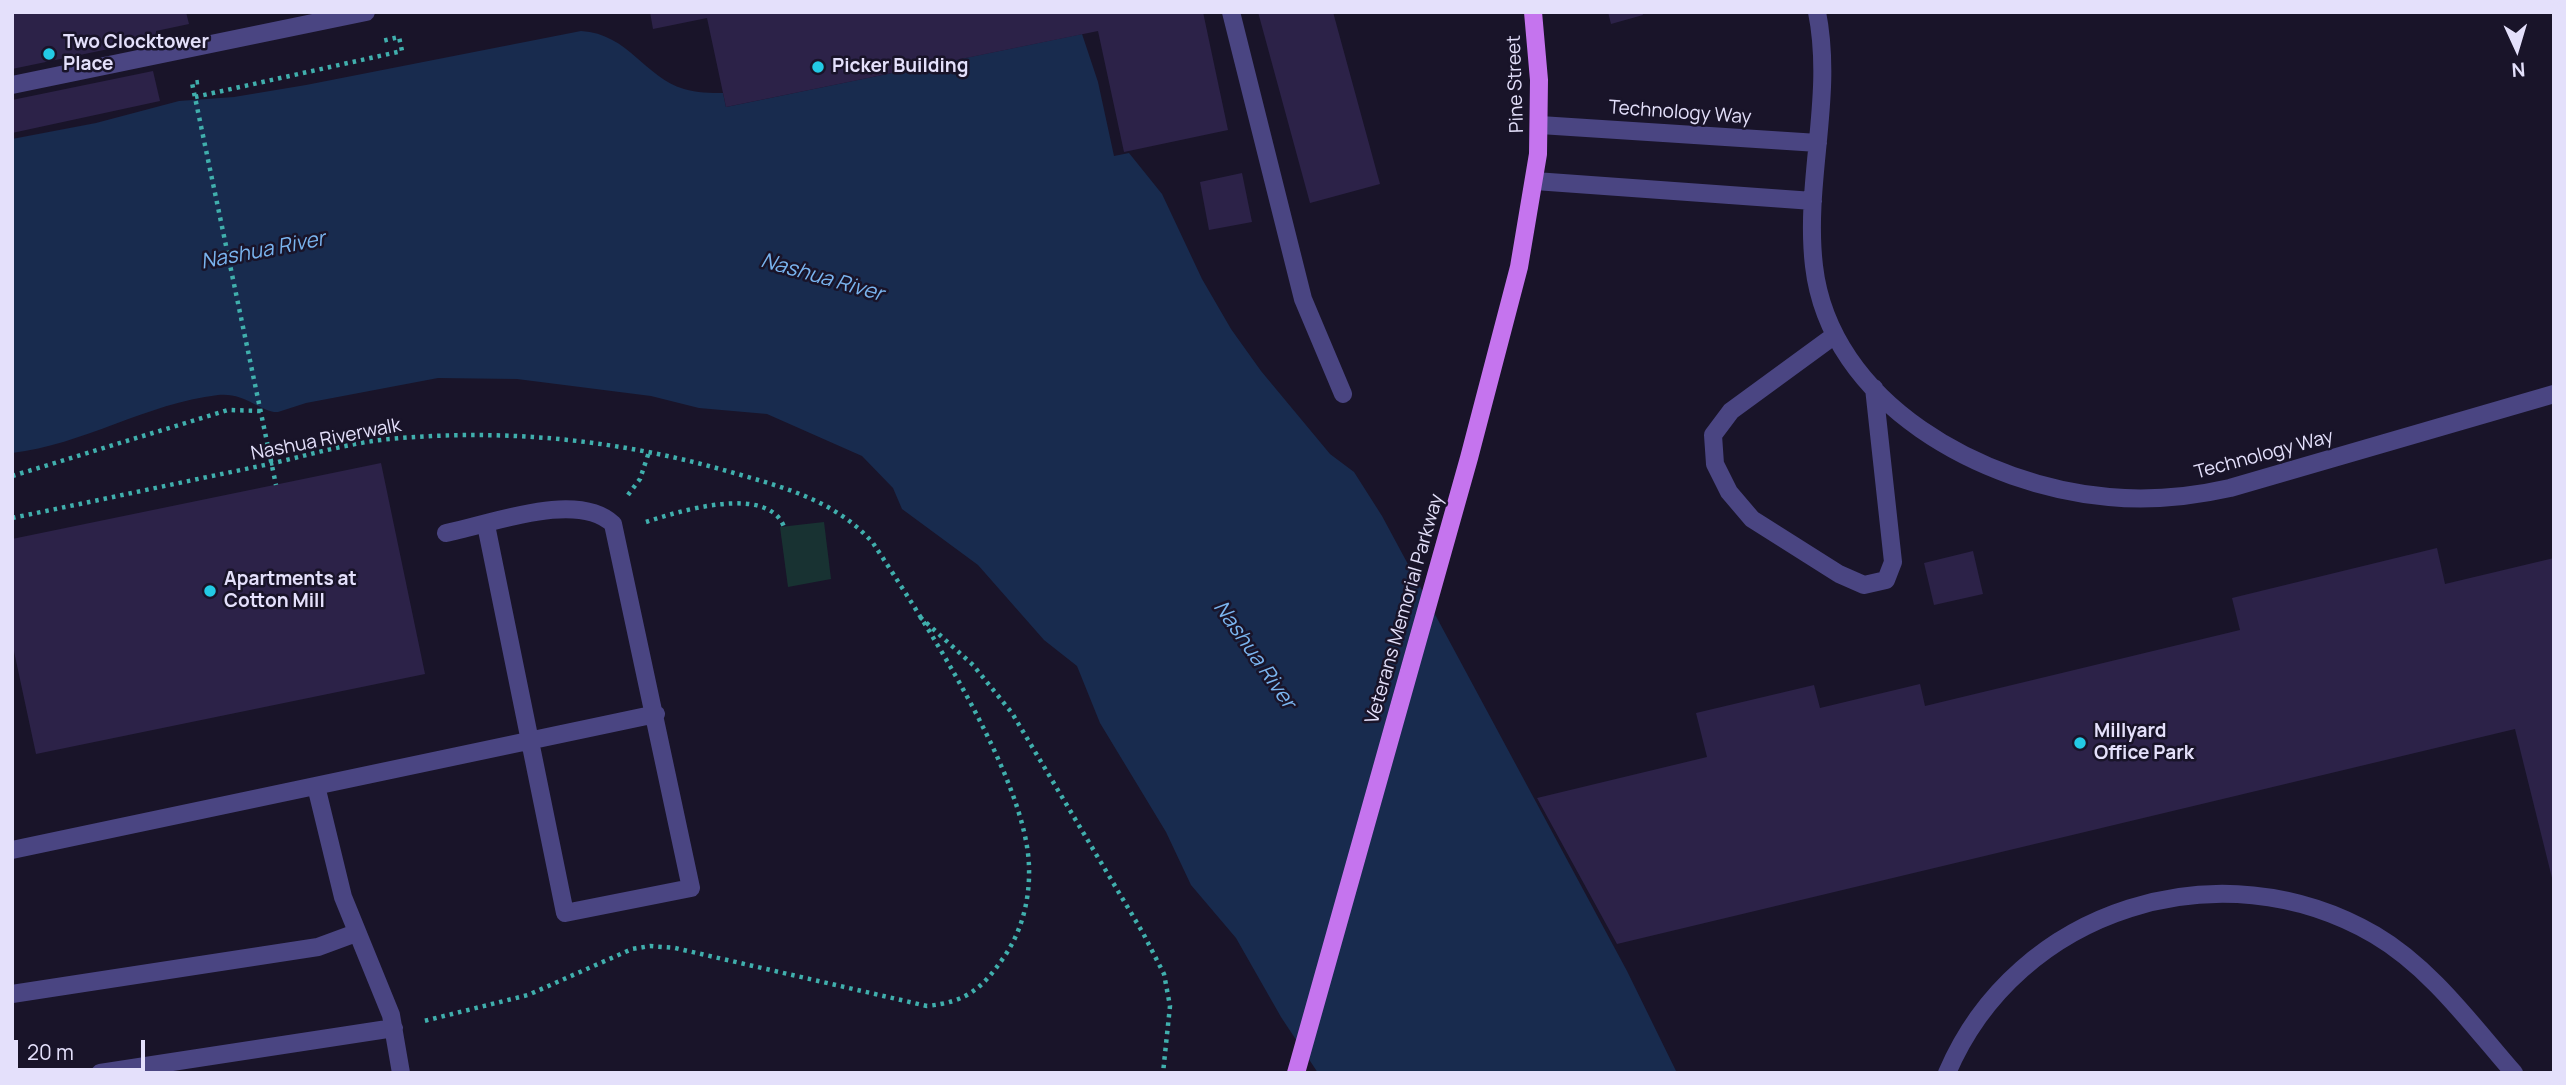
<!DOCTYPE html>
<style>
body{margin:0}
#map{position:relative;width:2566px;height:1085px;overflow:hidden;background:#191429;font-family:Manrope,sans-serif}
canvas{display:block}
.frame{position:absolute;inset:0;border:14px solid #e4e0fb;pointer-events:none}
.north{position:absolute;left:2482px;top:14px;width:70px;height:70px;-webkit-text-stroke:5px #191429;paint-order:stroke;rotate:176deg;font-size:19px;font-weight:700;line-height:28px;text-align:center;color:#e4e0fb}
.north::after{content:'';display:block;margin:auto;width:24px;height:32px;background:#e4e0fb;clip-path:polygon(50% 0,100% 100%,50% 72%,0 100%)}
.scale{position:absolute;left:14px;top:1040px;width:131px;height:32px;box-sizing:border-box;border:4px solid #e4e0fb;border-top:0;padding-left:9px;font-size:21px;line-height:24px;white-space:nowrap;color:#e4e0fb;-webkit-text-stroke:5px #191429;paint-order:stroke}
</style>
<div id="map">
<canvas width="2566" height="1085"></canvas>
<div class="frame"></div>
<div class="north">N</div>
<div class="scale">20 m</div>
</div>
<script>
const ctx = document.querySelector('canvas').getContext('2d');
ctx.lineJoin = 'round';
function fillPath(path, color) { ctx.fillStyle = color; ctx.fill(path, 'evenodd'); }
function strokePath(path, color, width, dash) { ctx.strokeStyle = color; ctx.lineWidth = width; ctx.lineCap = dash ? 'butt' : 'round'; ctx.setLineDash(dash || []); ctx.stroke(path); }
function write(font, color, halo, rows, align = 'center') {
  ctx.font = font + ' Manrope,sans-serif'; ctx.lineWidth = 5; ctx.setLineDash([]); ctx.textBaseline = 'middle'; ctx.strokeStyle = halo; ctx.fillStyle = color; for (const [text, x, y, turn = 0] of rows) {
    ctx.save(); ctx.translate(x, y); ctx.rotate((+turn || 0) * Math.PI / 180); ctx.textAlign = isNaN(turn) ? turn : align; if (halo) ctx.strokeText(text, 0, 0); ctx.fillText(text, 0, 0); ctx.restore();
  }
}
fillPath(new Path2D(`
 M824,522L831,579L788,587L780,527Z`), '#183232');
fillPath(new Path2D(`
 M581,31C629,34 644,77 684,89C697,93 710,93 723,93L726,107L1082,34L1098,82L1114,156L1129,153L1162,194L1202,279L1231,329L1261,371L1330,454L1354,472L1382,516L1627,971L1677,1073H1318L1281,1017L1236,938L1191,885L1166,832L1100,723L1077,666L1044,640L978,565L902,509L893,488L862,456L767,414L699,408L651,396L517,379L438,378L306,403L278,412C261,413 246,392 218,395C147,403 83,445 12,453V139L96,123L179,101L234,97L306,85Z`), '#182b4e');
fillPath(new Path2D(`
 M12,12H186L189,24L156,31L157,39L12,69Z
 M650,12H1203L1228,130L1124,152L1098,31L726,107L707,18L653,29Z
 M1258,12H1333L1380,184L1310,203Z
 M1608,12H1642L1643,15L1611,24Z
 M153,71L160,101L12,133V100Z
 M1242,173L1252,222L1209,230L1200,182Z
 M381,463L425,674L36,754L12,642V539Z
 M2437,548L2445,584L2554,558V886L2515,729L1617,944L1537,798L1707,757L1696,713L1814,685L1820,708L1920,684L1925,706L2240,630L2232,598Z
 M1973,551L1983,594L1934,605L1924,563Z`), '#2c2248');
strokePath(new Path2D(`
 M195,97L402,51L399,37L382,41
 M12,476L228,410L261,411
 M628,495L640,479L649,452
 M12,518C95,501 178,483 260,466C303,457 346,443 390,439C506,428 622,440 734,473C786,488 836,501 873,543C923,619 1027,778 1029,867C1030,899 1022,931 1004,957C982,989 966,1002 927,1006L675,948L650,946L632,949L528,995L424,1021
 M646,522C676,512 768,483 784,527
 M920,617L973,665L1012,713L1143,933L1164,974L1170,1006L1163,1073`), '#40afad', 4.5, [3.5, 5]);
strokePath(new Path2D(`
 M1231,12L1303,299L1343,394
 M1817,12C1834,97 1804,181 1814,266C1830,404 1984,486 2109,497C2151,501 2190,497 2230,488L2554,394
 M12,85L366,12
 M1540,125L1818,143
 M1535,181L1813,201
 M1835,335L1731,411L1713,435L1715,464L1729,492L1752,519L1839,574L1864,585L1886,580L1893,562L1874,388
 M446,533C491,524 577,490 613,524L691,888L565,913L486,525
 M316,786L343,897L391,1015L401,1073
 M12,850L656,714
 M12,994L318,947L356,933
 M100,1073L394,1028
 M1947,1073C2017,908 2221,845 2375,935C2431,968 2472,1025 2514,1073`), '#4a4582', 18);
strokePath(new Path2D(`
 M1296,1073L1469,458L1519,267L1538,154L1539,80L1533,12`), '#c574ee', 18);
strokePath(new Path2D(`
 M199,82L192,83L276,485`), '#40afad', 4.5, [3.5, 5]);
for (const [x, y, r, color] of [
 [49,54,7,"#23cae5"],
 [818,67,7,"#23cae5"],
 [210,591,7,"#23cae5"],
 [2080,743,7,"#23cae5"]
]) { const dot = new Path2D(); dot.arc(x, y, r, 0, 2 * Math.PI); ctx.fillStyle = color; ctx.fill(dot); strokePath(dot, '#191429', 2.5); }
write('bold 19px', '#e4e0fb', '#191429', [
 ["Two Clocktower",63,43],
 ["Place",63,65],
 ["Picker Building",832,67],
 ["Apartments at",224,580],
 ["Cotton Mill",224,602],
 ["Millyard",2094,732],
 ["Office Park",2094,754]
], 'left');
write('19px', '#e4e0fb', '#191429', [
 ["Pine Street",1516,84,-92],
 ["Technology Way",1680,113,4],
 ["Nashua Riverwalk",326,440,-11],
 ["Technology Way",2264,455,-15],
 ["Veterans Memorial Parkway",1405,609,-74]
]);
write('italic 21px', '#7ab4ef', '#191429', [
 ["Nashua River",263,251,-11],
 ["Nashua River",822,278,16],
 ["Nashua River",1254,655,55]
]);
</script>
